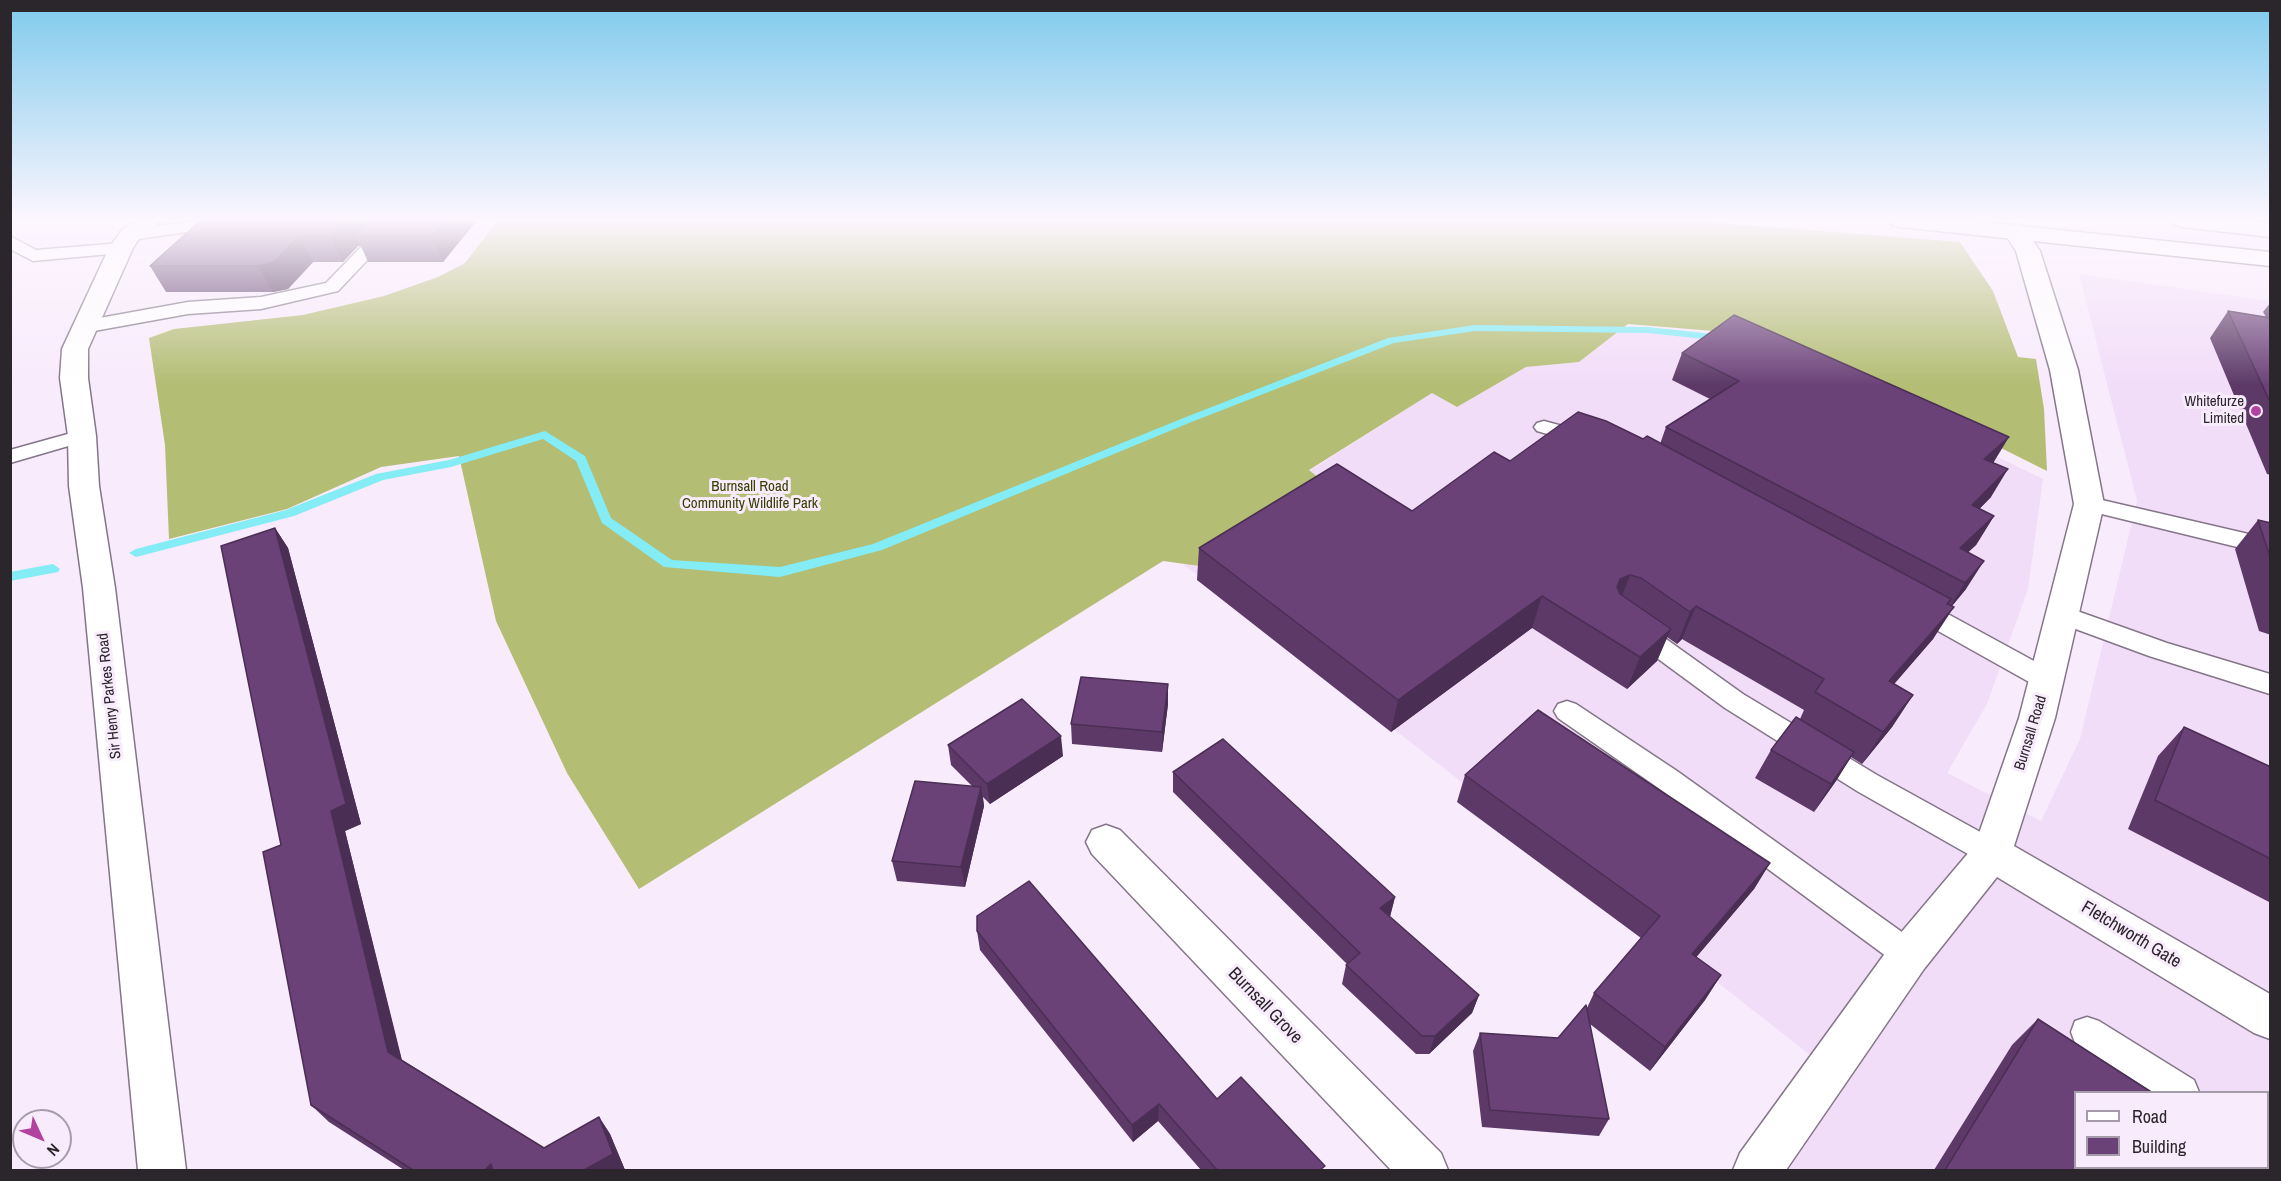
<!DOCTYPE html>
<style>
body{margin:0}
#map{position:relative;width:2281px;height:1181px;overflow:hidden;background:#f8ebfc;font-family:"Archivo Narrow",sans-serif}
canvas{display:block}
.frame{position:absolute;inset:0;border:12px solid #2b252c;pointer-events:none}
.legend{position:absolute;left:2074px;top:1091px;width:195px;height:78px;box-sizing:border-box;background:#f8ebfc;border:2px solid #a69ca9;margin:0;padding:8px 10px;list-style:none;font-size:18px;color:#2b252c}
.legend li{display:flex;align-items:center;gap:12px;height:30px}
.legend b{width:30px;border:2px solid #a69ca9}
.north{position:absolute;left:12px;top:1109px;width:60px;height:60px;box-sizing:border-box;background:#f8ebfc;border:2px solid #a69ca9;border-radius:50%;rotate:134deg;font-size:16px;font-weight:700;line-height:24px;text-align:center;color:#2b252c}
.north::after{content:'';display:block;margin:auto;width:21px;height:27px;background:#b2429f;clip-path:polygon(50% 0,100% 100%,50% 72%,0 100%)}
</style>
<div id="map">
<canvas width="2281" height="1181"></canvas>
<div class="frame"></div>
<ul class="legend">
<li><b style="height:8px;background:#fff"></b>Road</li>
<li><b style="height:16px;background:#6b4278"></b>Building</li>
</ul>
<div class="north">N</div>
</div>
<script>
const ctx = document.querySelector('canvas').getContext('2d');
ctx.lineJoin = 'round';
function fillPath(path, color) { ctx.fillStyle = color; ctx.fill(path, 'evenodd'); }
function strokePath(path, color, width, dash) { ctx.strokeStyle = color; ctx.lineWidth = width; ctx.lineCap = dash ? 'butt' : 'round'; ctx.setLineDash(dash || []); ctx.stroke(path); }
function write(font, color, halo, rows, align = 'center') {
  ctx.font = font + ' "Archivo Narrow",sans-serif'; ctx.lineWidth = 6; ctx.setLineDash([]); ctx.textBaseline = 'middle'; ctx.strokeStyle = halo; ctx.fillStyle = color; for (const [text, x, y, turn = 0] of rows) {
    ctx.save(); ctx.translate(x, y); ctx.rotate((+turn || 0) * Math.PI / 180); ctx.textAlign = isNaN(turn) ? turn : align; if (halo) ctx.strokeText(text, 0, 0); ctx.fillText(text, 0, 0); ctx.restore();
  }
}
fillPath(new Path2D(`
 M2079,274L2270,301V1170H1757L1828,1069L1178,560L1331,487L1309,471L1432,393L1457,407L1526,367L1579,362L1621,330L1718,337L2002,459L2043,479L2028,589L1987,704L1947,773L2041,821L2080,739L2137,501ZM2076,1092H2268V1168H2076Z`), '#f2ddf8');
fillPath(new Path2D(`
 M498,220H1682L1960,242L1993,291L2018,357L2036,359L2044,409L2047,471L1825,360L1750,334L1628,324L1579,362L1526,367L1457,407L1432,393L1309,470L1331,488L1200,566L1163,561L639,889L567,773L496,621L459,456L381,467L287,509L169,539L165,445L149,338L174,329L303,315L384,296L438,277L465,263Z`), '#b3bd73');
fillPath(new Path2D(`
 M1475,325L1648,327L1723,335L1728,338L1723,341L1648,333L1475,331L1394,343L1189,423L882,550L780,577L664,567L602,523L576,461L543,439L451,467L383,480L294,516L136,557L129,553L136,549L286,510L376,474L449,460L545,431L585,456L611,518L672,560L780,567L873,544L1181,419L1388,338Z
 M53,564L60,569L58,572L10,581V572Z`), '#83ecf5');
const service = new Path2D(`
 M204,220H246L238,225L130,240L124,239L121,235L124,231L130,230Z
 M10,236L36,250L121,243L127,244L130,248L127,252L121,253L33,261L10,249Z
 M366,247L372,248L375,252L338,291L261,309L188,314L83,333L76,331L74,327L76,323L83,321L188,302L261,297L326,283L360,248Z
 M1544,421L1592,434L1596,439L1592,444L1585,445L1537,431L1534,427L1537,423Z
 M82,430L89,432L92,436L89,440L10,463V450Z
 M2089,497L2270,539V555L2081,509L2078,504L2081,499Z
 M1915,598L1924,601L2056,673L2060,680L2056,687L2047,690L2038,687L1906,613L1903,607L1906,601Z
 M2063,606L2167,643L2270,674V694L2149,656L2054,621L2051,615L2054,609Z
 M1636,621L1645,624L1743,694L1877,775L2002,844L2007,853L2002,862L1992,865L1982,862L1857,791L1725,708L1627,636L1624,630L1627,624Z
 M1567,701L1576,704L1677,771L1920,945L1925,955L1920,965L1909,969L1898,965L1657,787L1558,718L1554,711L1558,704Z
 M2087,1017L2099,1021L2194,1080L2199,1092H2153L2075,1043L2071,1032L2075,1021Z
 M2268,1130L2270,1131V1166L2268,1165Z`);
const minor = new Path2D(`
 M136,220H162L138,240L133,248L88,349V378L96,436L99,486L115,588L186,1170H138L83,588L69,486L68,436L60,378L62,349L109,248L122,230Z
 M2015,224L2023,226L2040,251L2078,370L2104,504L2055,718L2014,846L2270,994V1039L2254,1033L1997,877L1924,969L1786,1170H1733L1740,1153L1894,941L1975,845L2019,718L2074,504L2050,370L2016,251L2003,231L2007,226Z
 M1106,825L1120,830L1441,1153L1448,1170H1391L1092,854L1086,842L1092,830Z`);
const trunk = new Path2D(`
 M1889,220H1963L2270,252V266L1900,227L1892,225Z
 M2171,220H2240L2270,223V237L2182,227L2174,225Z`);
strokePath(service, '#847688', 3);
strokePath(minor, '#847688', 3);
strokePath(trunk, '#847688', 3);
fillPath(service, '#fff');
fillPath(minor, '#fff');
fillPath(trunk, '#fff');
fillPath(new Path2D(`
 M201,220H477L443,262H368L361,246H358L343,262H313L288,289L273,292H166L150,266Z
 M2271,302V475L2267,474L2210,338L2228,311L2266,317L2263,312Z
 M1682,353L1993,463L1991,497L1979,509L1994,516L1976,545L1968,552L1966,589L1952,606L1933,639L1894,684L1913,695L1892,727L1862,764L1851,757L1836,781L1814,812L1755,778L1771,750L1800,719L1804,710L1682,639L1677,644L1667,637L1657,661L1627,689L1532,628L1391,732L1197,580L1199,548L1412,511L1510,461L1643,439L1660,444L1666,427L1710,399L1672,380Z
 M2258,520L2271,523V635L2259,631L2235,549Z
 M275,528L288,548L361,824L345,831L402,1060L544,1148L599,1117L610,1134L625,1170H404L329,1122L311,1105Z
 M1168,704L1162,752L1072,744L1071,724Z
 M2184,727L2271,767V903L2128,829L2158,756Z
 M948,745L1063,756L990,804L983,797L984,806L965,887L897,881L892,861L972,786L951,765Z
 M1173,772L1395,897L1390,917L1479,995L1472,1013L1429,1054H1416L1342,984L1346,965L1347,964L1173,792Z
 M1465,775L1770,863L1754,889L1696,957L1721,975L1705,1000L1650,1071L1590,1024L1609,1119L1599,1136L1482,1127L1473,1051L1480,1033L1558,1038L1587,1008L1594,993L1641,938L1457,802Z
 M977,931L1217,1099L1324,1170H1201L1158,1121L1133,1142L980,950Z
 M2038,1019L2271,1170H1934L2012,1045Z`), '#5c3967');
fillPath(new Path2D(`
 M346,220H354L362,236H356L361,246H358L343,262L330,236Z
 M446,220H477L443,262L432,236Z
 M299,236L313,262L288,289L273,292L258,266Z
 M2009,437L1992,465L1984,459Z
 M2008,469L1991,497L1955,534L1972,505Z
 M1994,516L1976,545L1946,573L1960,548Z
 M275,528L288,548L361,824L345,831L404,1070L388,1052L331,811Z
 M1984,561L1966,589L1947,612L1965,583Z
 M1630,575L1618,607L1608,611L1620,579Z
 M1542,596L1532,628L1391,732L1398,700Z
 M1696,606L1682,639L1677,644L1690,612Z
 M1954,607L1933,639L1869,713L1889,681Z
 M1671,629L1657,661L1627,689L1640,657Z
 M1168,684V704L1162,752V732Z
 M1913,695L1892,727L1862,764L1883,732Z
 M1061,736L1063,756L990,804L987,784Z
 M1854,752L1836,781L1814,812L1831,784Z
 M981,787L984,806L965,887L961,867Z
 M1770,863L1754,889L1677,980L1692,954Z
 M1395,897L1390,916L1376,927L1380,908Z
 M1721,975L1705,1000L1650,1071L1665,1047Z
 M1479,995L1472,1013L1429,1054L1435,1036Z
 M1159,1104L1158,1121L1133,1142L1132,1125Z
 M599,1117L610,1134L625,1170H584Z
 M491,1164L497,1170H485Z`), '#4b2e54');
const building = new Path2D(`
 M201,220H350H346L330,236H299L274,262L258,266H150Z
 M357,220H446L432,236H356L365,226L362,221Z
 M2228,311L2271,318V404Z
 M1734,315L2009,437L1984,459L2008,469L1972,505L1994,516L1960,548L1984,561L1965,583L1666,427L1739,381L1682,353Z
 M1578,412L1606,421L1643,439L1647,436L1951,599L1947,604L1954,607L1889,681L1913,695L1883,732L1815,692L1824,679L1696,606L1690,612L1641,578L1630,575L1620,579L1617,587L1620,594L1671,629L1640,657L1542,596L1398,700L1199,548L1337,464L1412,511L1494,452L1510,461Z
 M2258,520L2271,523V560Z
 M275,528L346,804L331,811L388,1052L544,1148L599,1117L613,1154L584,1170H493L491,1164L485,1170H413L311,1105L263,852L281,845L221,546Z
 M1081,677L1168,684L1162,732L1071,724Z
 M1022,699L1061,736L987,784L948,745Z
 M1538,710L1770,863L1692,954L1721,975L1665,1047L1594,993L1660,916L1465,775Z
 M1796,717L1854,752L1831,784L1771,750Z
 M2184,727L2271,767V859L2155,800Z
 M1223,739L1395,897L1380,908L1479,995L1435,1036H1422L1346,965L1360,953L1173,772Z
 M915,781L981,787L961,867L892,861Z
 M1029,881L1217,1099L1241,1077L1325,1166L1320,1170H1217L1159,1104L1132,1125L977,931V916Z
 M1586,1005L1609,1119L1490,1110L1480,1033L1558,1038Z
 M2038,1019L2151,1092H2076V1167H2267L2271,1170H1945Z`);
fillPath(building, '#6b4278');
strokePath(building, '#4b2e54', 1.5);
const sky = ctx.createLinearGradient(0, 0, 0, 385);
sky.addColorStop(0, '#7fcaed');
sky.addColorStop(0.57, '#fcf6fe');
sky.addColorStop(1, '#fcf6fe00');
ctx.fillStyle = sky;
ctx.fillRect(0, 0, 2281, 385);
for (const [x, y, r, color] of [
 [2256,411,6,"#b2429f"]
]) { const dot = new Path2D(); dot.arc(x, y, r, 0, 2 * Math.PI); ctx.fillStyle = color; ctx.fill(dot); strokePath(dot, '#f8ebfc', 2); }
write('15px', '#2b252c', '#f8ebfc', [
 ["Whitefurze",2244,402],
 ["Limited",2244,419]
], 'right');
write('15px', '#383d02', '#f8ebfc', [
 ["Burnsall Road",750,487],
 ["Community Wildlife Park",750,504]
]);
write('15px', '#2b252c', '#f8ebfc', [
 ["Sir Henry Parkes Road",110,696,-96],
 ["Burnsall Road",2031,733,-73]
]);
write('18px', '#2b252c', '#f8ebfc', [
 ["Fletchworth Gate",2131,935,31],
 ["Burnsall Grove",1265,1006,46]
]);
</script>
